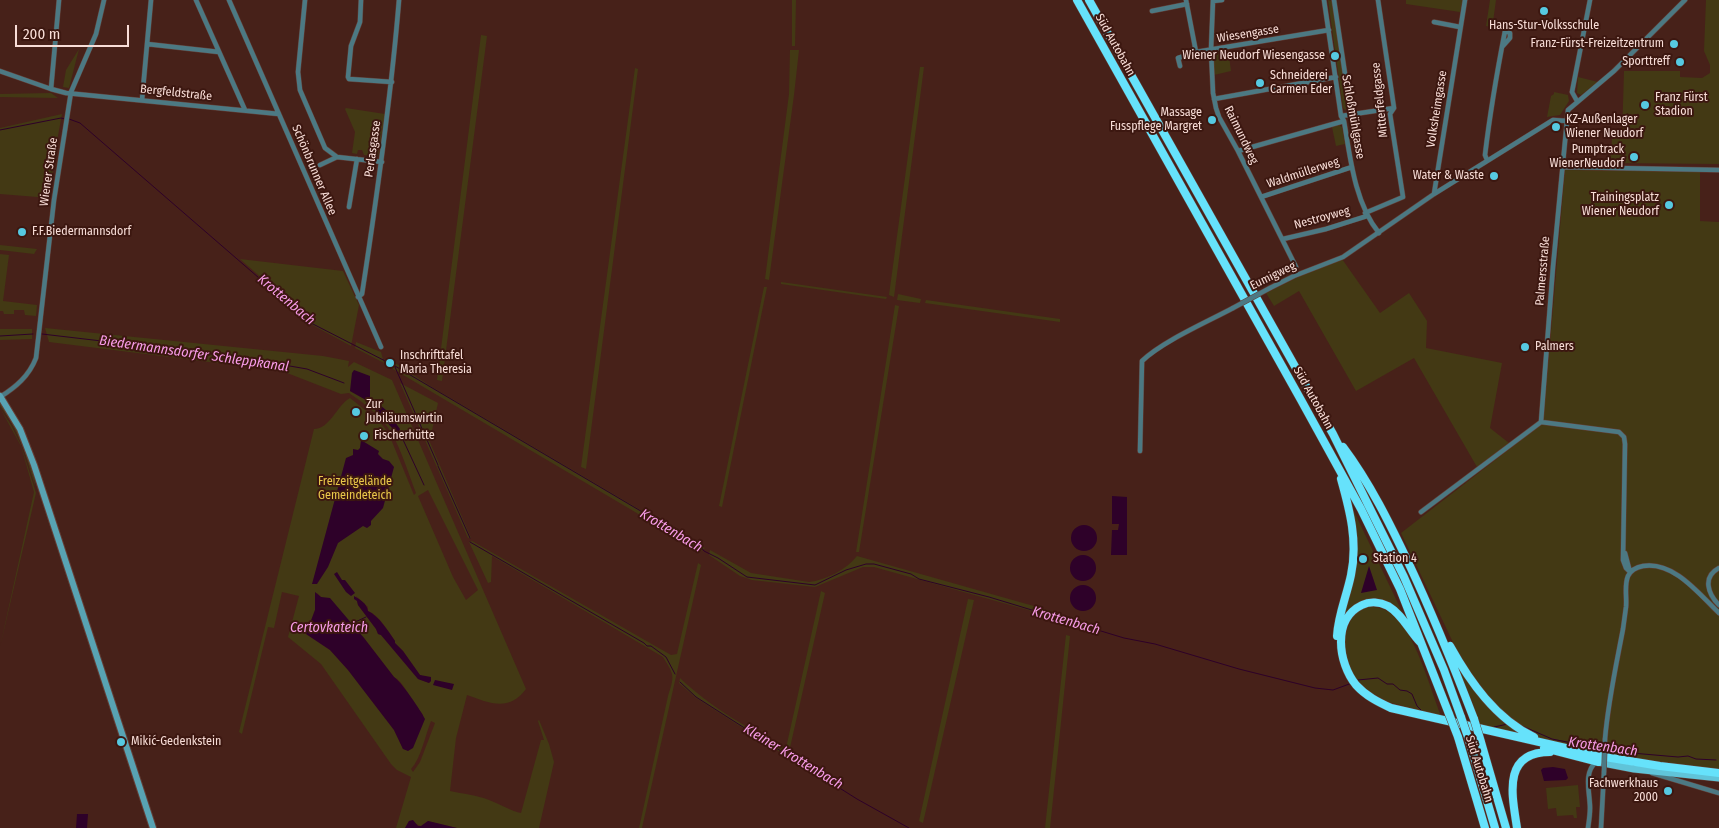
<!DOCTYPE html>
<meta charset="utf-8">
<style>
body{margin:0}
#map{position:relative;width:1719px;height:828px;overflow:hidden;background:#472119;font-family:"Fira Sans Condensed",sans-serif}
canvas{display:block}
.scale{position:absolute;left:15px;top:25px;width:114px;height:22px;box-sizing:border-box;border:2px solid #f8ddd7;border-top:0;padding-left:6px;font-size:15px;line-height:18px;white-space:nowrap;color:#f8ddd7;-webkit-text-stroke:4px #3c1710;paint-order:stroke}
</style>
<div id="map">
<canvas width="1719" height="828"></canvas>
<div class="scale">200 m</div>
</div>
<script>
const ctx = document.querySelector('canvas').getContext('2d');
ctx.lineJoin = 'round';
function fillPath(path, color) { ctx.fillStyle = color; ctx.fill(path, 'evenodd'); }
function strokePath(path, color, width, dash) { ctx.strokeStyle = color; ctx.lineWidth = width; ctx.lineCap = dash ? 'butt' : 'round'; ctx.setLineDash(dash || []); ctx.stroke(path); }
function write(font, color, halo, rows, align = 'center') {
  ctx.font = font + ' "Fira Sans Condensed",sans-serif'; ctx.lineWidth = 4; ctx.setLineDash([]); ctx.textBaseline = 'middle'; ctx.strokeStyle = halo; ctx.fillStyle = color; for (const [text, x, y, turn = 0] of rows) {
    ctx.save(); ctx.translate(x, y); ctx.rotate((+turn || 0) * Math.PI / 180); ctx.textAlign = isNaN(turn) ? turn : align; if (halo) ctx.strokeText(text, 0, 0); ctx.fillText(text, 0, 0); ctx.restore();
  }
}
fillPath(new Path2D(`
 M792,0H796L795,46H792Z
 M1328,0L1332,1L1348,107L1347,109L1345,110L1343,108Z
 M1406,0H1463L1460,12L1406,4Z
 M1490,0H1496L1493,22L1510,26V31L1486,26Z
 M1706,0H1719V164L1610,163L1612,139L1622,138L1624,71H1680V77L1702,78L1710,73V65L1704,51Z
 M481,35L487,36L442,381L437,380Z
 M79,49L69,88L63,87L66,70Z
 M1228,49L1231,71L1214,75L1213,55L1215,52Z
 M790,50H799L794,95L769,280L765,279L789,94Z
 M920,67H924L894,297L889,295Z
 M635,68L638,69L586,469L581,467Z
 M1578,77L1598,82L1581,95L1577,93Z
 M1554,92L1568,95L1569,101L1560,115L1547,117L1551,96L1554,94Z
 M51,93L58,98L0,97V94Z
 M346,108L385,114L378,156L364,155L362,150H358L357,154L352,153L355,132L345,109Z
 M62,114L55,152L50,198L0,194V128Z
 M1339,125L1342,127L1345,144L1336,146L1332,127Z
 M1565,170L1700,171V221L1719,222V770L1628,758L1545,740L1525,731L1500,711L1478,684L1459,655L1401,533L1543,423Z
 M0,245L37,249L34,254L0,250Z
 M0,254L9,255L3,301L37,305L36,316L25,315L24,310H14V314H4L3,311H0Z
 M240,259L343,271L359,305L351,346L305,321L285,304L288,301Z
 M1342,259L1380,313L1409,293L1427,321L1426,348L1502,363L1490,428L1509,443L1477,467L1414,358L1356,391L1299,291L1274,306L1266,293L1310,271Z
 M781,282L887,297L886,299L781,284Z
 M764,287H767L722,507L719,506Z
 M898,294L921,299L920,303L897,300Z
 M926,300L1060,319V322L925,303Z
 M895,305L899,306L859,552H856Z
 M45,328L323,356L349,361L348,367L354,362L392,380L526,689C509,712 489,703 467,695L456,738L450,791C463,794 477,795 489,800C498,803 513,812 521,813L541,740H544L538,721L539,720L549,744L554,762L539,828H457L428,821L421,826L409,821L405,828H396L411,777L397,770L391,764L321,664L288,637L299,596L282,592L274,628L268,627L242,734L239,732L314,429C330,429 337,405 350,398L379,421L388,432L414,495L416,493C409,475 401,449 391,432C381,416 364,403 349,393L341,394L282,371L49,342ZM370,389V397L395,431L366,400L350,391ZM428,490L478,590L466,600L453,577L418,496ZM317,593L364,638L394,677C403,682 407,692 412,701C415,706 420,710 423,715L403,749L394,730L348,670L330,650L306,634L315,610ZM356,596L368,607V611C379,615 388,631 395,641V643L403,651L420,675L431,681L429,683L418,679L381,635L378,634L376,629L358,605ZM431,721L435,723L420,762L413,772L411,769C421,758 425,736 431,721Z
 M0,329H32V339L0,340Z
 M356,342L381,352L384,363L355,348Z
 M389,359L432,387L705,548L701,551L393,369Z
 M400,383L438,403L431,435L429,440L471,538H468Z
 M0,400C15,426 34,455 35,486L23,447L11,422L0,406Z
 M0,408L11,425L21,445L36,493L0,647L34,492L21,446Z
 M1350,503L1405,618L1371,601L1342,623L1353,575Z
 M472,541L671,655L677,654L698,563L701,565L642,828H639L668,696C675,675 674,675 663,657L492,556L491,582L488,583L469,542Z
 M710,550L751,573L809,582C826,580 846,570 857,556L1062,614L1064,620L874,567H863L815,587L752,580L740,576L709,555Z
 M821,591L825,593L789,752L808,763L805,768L696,698L679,683L680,678C709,706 750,730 786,748Z
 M968,599L974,600L923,823L919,821Z
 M1365,606C1375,607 1383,608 1391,613C1415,631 1430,688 1441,716L1388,702L1361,687L1354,677L1345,653V634L1353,615Z
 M1066,635L1070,636L1050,828H1045Z
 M1454,660L1476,690L1526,736L1480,726L1472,701Z
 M1578,785L1580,807H1576L1577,818H1574L1573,815L1557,816L1556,808L1548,809L1546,788Z`), '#433914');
fillPath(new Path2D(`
 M354,370L370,376V397L386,410L400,429L399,431H395L366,400L350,391L352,373Z
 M361,440L379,451L378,454L383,459L389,461L394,467L383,508L371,521V525L367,528L363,526L338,543L328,567L317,584H312L346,458L353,455V449L358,450L360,448Z
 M1112,496L1127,497V555H1111L1112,530H1118L1119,524H1112Z
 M1071 538a13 13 0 1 1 26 0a13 13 0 1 1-26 0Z
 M1070 568a13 13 0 1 1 26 0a13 13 0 1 1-26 0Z
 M1369,566L1377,590L1361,593Z
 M337,572L342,580H345L355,593L351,596L346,592L334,574Z
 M1070 598a13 13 0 1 1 26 0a13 13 0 1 1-26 0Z
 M315,592L321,597L330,598L364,638L394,677C400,680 422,712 425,719L413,748L408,751L403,749L394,730L348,670L330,650L306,634L315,610Z
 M354,596C359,599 367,603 368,611C379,616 388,631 395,641V643L403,651L420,675L431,677V681L429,683L418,679L381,635L378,634L376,629L358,605L357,601L354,599Z
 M435,680L454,684L452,690L433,685Z
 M1553,767L1565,769L1568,778L1566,780L1544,781L1541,770L1543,768Z
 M77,814H88L87,828H76Z
 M413,820L418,826H421L428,821L457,828H405L409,821Z`), '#2e0129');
strokePath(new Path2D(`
 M69,119L80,123L311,323L395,366L700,546L704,551L718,558L747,577L815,585L846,570L866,564H874L911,574L919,579L989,597L1124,638L1155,644L1239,669L1315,688L1333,690L1352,683
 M0,130L61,118L65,119
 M42,334L238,357L307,369L344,383
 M0,336L33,334
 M395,367L438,465
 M399,431L424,485
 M438,466L470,538
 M470,542L644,643L647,646H651L666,657L675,674
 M351,624L366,617
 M1358,680L1378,678L1387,684H1393L1400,690L1407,691L1412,694L1417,706L1423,712
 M680,682L696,697L743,727L857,799L909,828
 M1520,725L1552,739L1597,748L1620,752L1678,757L1688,756L1696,759L1716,760
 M1494,727L1508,724`), '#2e0129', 1);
const street = new Path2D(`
 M196,0L245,110
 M229,0L381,347
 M305,0L298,72L300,90L325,148L337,157L382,162
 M361,0L360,22L351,46L348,77L349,79L392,82
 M1186,0L1196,52
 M1213,0L1211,50L1213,93L1216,108L1219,117L1238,151L1296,267
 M1324,0L1341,116L1344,121C1350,157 1355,204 1379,233
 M1334,0L1351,114
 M1213,1L1222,0
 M1152,11L1187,4
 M1434,22L1460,27
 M147,44L219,52
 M1180,66L1178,58L1196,52L1329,30
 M0,71L51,89L66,93L279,114
 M51,89L59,0
 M1214,99L1336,77
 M142,100L151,0
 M1577,101L1572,92L1590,0
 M1341,116L1394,108
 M1238,151L1344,121
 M1487,160L1485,155C1490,113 1497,72 1505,31L1510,33V38L1502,47
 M320,165L337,157
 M1562,167L1719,170
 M1434,194L1465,0
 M1261,197L1352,167
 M349,207L357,159
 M1365,213L1403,197L1390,114L1394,108L1378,0
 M1283,239L1326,229L1367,216
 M1270,288L1294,276L1343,257L1434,194L1553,120L1567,121
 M358,297L362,294C377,196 391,99 399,0
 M0,397C16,387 29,376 36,358L54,200L71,92L96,34L104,0
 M1541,422L1553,267L1568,110L1614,71L1685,0
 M1140,451L1142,361C1163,341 1207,322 1233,308
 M1421,512L1541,422L1619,432L1624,437L1625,444L1623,560L1626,568L1630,572
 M1625,553L1630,572
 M1719,568C1702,577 1708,594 1719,605
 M1605,739C1608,702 1616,666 1623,629C1624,622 1625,614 1626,607C1627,597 1624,585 1628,576C1631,570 1637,567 1643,566C1674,561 1699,594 1719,613
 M1652,773L1719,793
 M1588,828C1589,821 1590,815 1590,808C1590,793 1583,773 1596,762
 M1601,828L1604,772`);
const secondary = new Path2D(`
 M0,396L20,429L34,465L153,828`);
const primary = new Path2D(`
 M1598,762L1634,769L1719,778`);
const highway = new Path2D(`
 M1077,0L1301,400L1361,509L1400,589L1449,714
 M1089,0L1333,434L1404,577L1444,670L1461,717
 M1343,447C1370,483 1390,524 1409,564C1433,615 1454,667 1474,719
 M1337,636C1338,615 1347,595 1351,575C1358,542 1350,511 1341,479
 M1421,643C1409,631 1403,615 1388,606C1380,602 1370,601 1362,605C1332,619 1338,663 1356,685C1366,696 1378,702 1391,708L1605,757L1660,766L1719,773
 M1450,646C1470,682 1496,719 1534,737
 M1458,737L1485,828
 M1469,740L1495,828
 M1481,742L1506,828
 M1544,748L1598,762
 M1517,828C1512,795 1502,752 1550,752`);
strokePath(street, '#633f37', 5.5);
strokePath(secondary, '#633f37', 8);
strokePath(primary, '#633f37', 8);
strokePath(highway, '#633f37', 9);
strokePath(street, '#4c7983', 4.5);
strokePath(secondary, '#58a3b3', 6);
strokePath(primary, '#60c4d9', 7);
strokePath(highway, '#66e2fb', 8);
const streetBridge = new Path2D(`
 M1233,308L1270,288
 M1604,772L1605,739`);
const highwayBridge = new Path2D(`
 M1449,714L1458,737
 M1461,717L1469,740
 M1474,719L1481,742`);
strokePath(streetBridge, '#633f37', 5.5, []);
strokePath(highwayBridge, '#633f37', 9, []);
strokePath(streetBridge, '#4c7983', 4.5);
strokePath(highwayBridge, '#66e2fb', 8);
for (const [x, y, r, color] of [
 [1544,11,5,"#56c9e1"],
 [1674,44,5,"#56c9e1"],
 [1335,56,5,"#56c9e1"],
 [1680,62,5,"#56c9e1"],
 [1260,83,5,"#56c9e1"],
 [1645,105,5,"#56c9e1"],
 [1212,120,5,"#56c9e1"],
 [1556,127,5,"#56c9e1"],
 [1634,157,5,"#56c9e1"],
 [1494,176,5,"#56c9e1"],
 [1669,205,5,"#56c9e1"],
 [22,232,5,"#56c9e1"],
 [1525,347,5,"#56c9e1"],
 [390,363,5,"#56c9e1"],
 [356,412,5,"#56c9e1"],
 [364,436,5,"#56c9e1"],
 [1363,559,5,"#56c9e1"],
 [121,742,5,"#56c9e1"],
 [1668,791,5,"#56c9e1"]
]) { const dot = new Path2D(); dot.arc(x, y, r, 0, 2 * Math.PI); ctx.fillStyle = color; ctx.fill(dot); strokePath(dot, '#3c1710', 2); }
write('12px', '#f8ddd7', '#3c1710', [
 ["Hans-Stur-Volksschule",1544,26,"center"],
 ["Franz-Fürst-Freizeitzentrum",1664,44,"right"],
 ["Wiener Neudorf Wiesengasse",1325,56,"right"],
 ["Sporttreff",1670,62,"right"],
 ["Schneiderei",1270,76],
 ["Carmen Eder",1270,90],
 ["Franz Fürst",1655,98],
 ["Stadion",1655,112],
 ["Massage",1202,113,"right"],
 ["Fusspflege Margret",1202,127,"right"],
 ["KZ-Außenlager",1566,120],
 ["Wiener Neudorf",1566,134],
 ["Pumptrack",1624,150,"right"],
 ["WienerNeudorf",1624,164,"right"],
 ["Water & Waste",1484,176,"right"],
 ["Trainingsplatz",1659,198,"right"],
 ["Wiener Neudorf",1659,212,"right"],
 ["F.F.Biedermannsdorf",32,232],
 ["Palmers",1535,347],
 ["Inschrifttafel",400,356],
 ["Maria Theresia",400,370],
 ["Zur",366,405],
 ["Jubiläumswirtin",366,419],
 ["Fischerhütte",374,436],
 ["Station 4",1373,559],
 ["Mikić-Gedenkstein",131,742],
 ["Fachwerkhaus",1658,784,"right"],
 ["2000",1658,798,"right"]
], 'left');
write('12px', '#f8ddd7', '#3c1710', [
 ["Wiesengasse",1248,34,-9],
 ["Süd Autobahn",1115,45,61],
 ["Bergfeldstraße",176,93,6],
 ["Mitterfeldgasse",1380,100,-96],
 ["Volksheimgasse",1437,109,-81],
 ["Schloßmühlgasse",1353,117,80],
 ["Raimundweg",1241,135,64],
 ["Perlasgasse",373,149,-82],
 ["Schönbrunner Allee",314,170,67],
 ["Wiener Straße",49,172,-82],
 ["Waldmüllerweg",1303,173,-18],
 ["Nestroyweg",1322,218,-15],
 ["Palmersstraße",1543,271,-85],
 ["Eumigweg",1273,276,-26],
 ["Süd Autobahn",1313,398,61],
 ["Süd Autobahn",1479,769,73]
]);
write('12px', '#e9c74a', '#3c1710', [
 ["Freizeitgelände",355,482],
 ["Gemeindeteich",355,496]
]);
write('italic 14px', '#f79be7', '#3c1710', [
 ["Krottenbach",286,300,40],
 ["Biedermannsdorfer Schleppkanal",194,354,8],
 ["Krottenbach",671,531,31],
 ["Krottenbach",1066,621,16],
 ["Certovkateich",329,628],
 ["Krottenbach",1603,747,8],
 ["Kleiner Krottenbach",793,757,31]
]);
</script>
